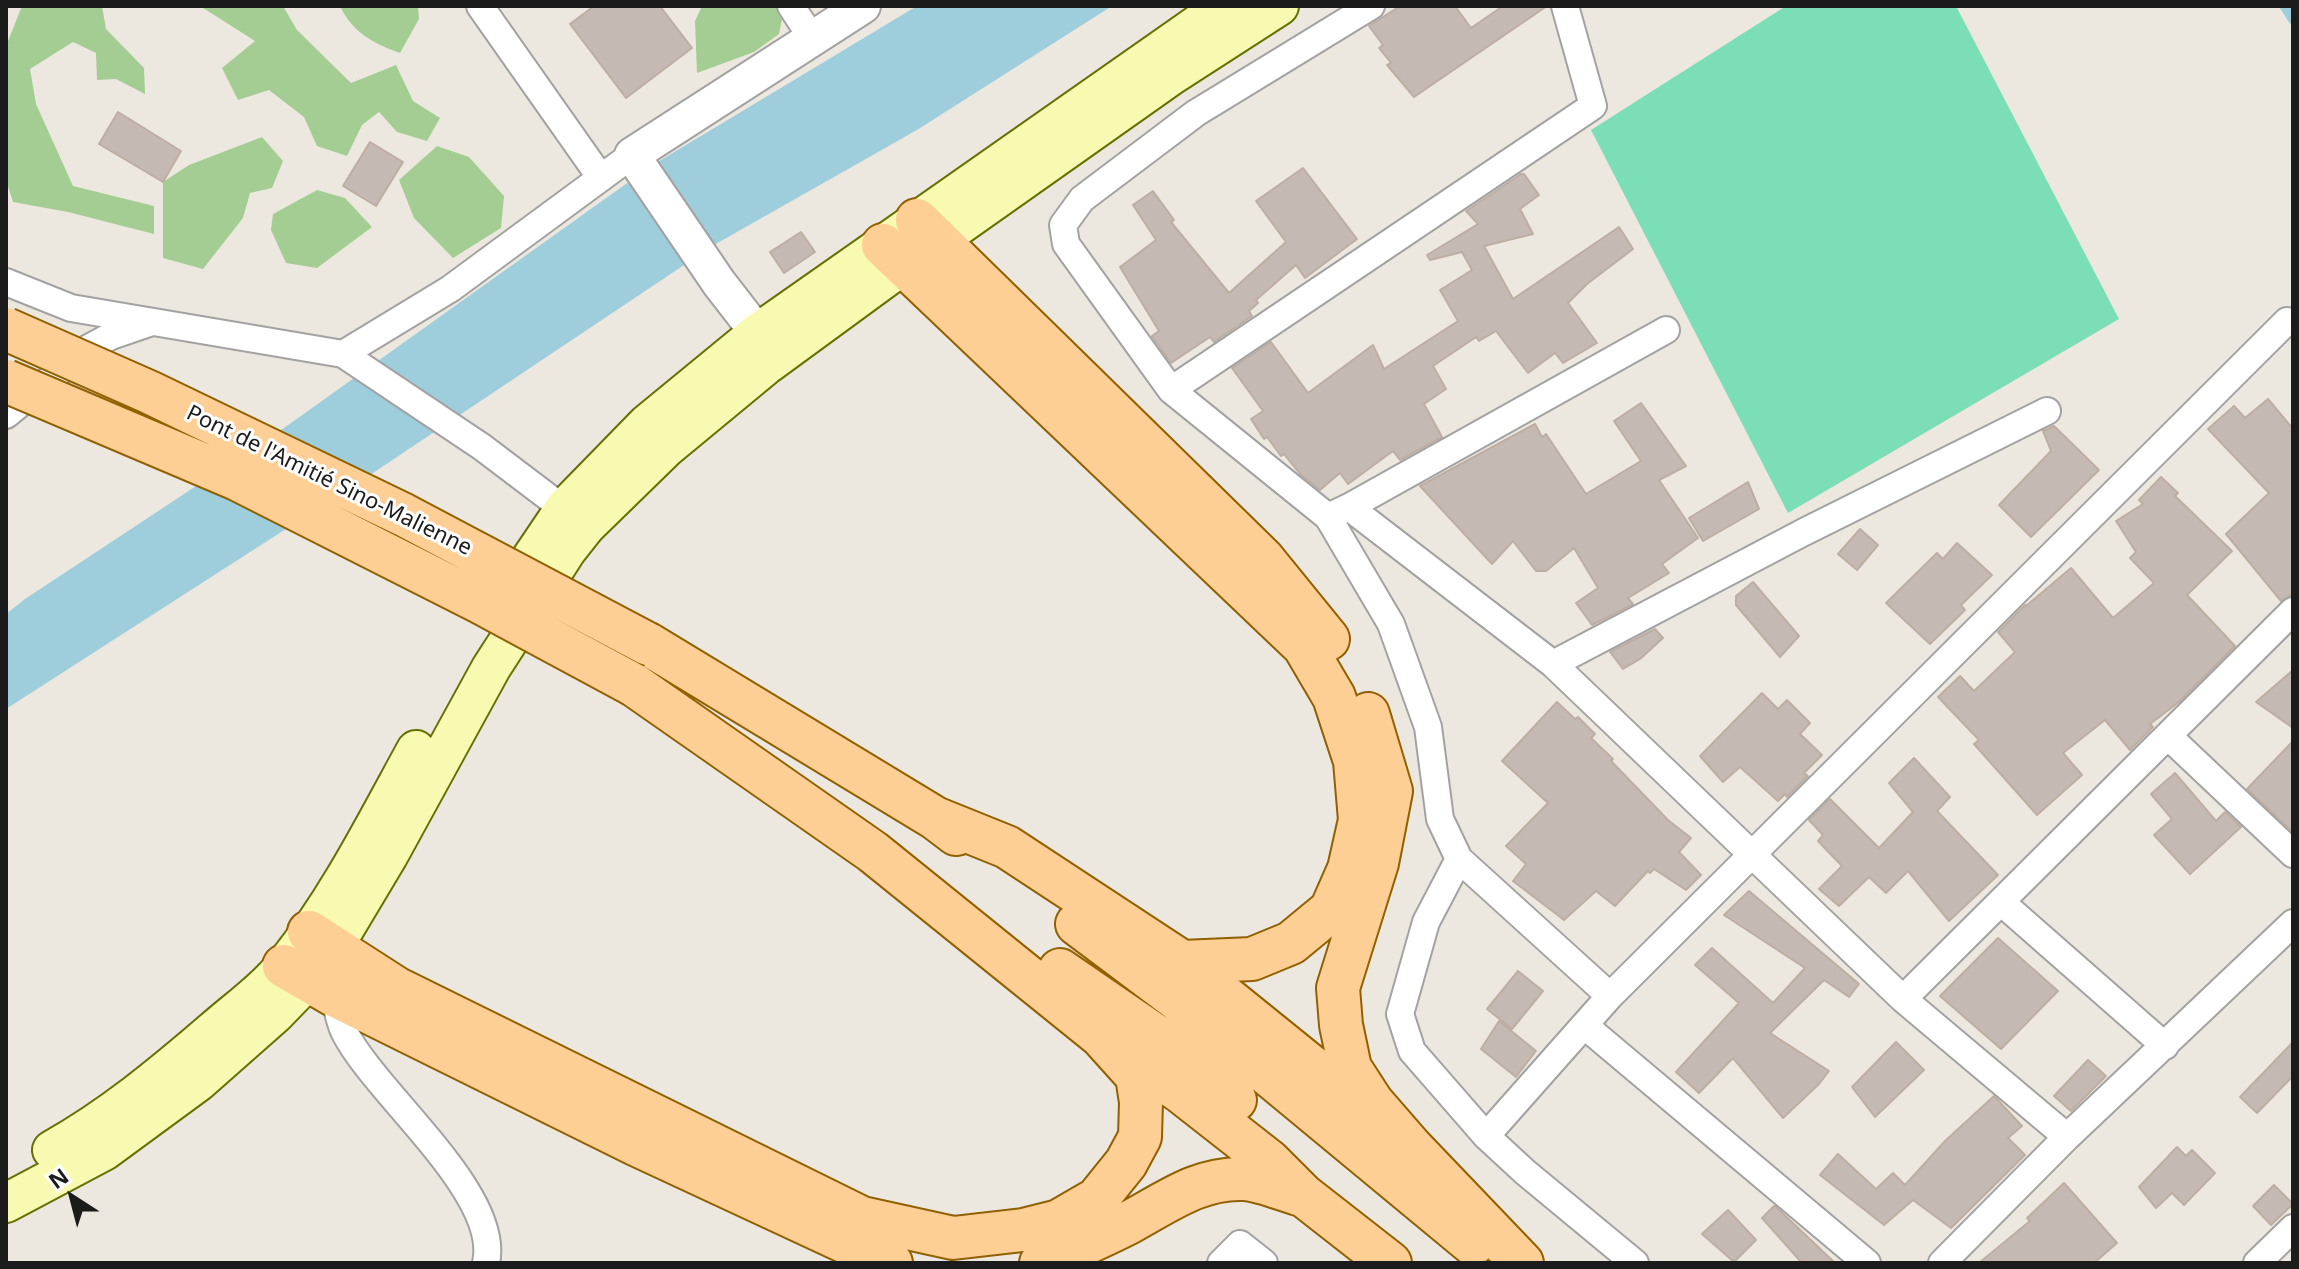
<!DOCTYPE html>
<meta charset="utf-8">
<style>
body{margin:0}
#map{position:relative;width:2299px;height:1269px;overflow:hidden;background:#ede8df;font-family:"Noto Sans",sans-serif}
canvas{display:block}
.frame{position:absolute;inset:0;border:8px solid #1b1b1b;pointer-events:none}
.north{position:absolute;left:32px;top:1157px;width:80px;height:80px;-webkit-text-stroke:6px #fff;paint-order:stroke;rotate:324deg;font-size:22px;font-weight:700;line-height:32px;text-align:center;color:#1b1b1b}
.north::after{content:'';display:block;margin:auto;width:28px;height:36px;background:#1b1b1b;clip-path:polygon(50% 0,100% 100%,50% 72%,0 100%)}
</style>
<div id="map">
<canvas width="2299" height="1269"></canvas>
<div class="frame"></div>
<div class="north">N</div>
</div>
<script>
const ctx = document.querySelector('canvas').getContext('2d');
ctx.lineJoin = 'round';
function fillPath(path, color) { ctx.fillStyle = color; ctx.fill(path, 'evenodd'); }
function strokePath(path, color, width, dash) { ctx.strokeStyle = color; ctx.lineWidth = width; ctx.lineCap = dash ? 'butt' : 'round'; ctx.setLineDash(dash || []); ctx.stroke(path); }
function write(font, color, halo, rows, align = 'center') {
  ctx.font = font + ' "Noto Sans",sans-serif'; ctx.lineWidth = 6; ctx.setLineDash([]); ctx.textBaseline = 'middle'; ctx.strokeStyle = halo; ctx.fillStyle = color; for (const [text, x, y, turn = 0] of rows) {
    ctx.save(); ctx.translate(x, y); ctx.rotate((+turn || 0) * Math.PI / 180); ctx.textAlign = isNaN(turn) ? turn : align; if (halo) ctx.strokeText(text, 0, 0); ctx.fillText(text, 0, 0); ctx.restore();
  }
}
fillPath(new Path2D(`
 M22,6H102L106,29L144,68L145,94L116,79L97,80L96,53L73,42L30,69L36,104L73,186L154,206V234L68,212L13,202L6,180V46Z
 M200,6H283L297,30L351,83L396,65L413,101L440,118L427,141L397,132L379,112L362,125L347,156L317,146L304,117L269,90L238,100L222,68L255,41Z
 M340,6H418L419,19L400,53C374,44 352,32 340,6Z
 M702,6H778L783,14L779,34L754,52L697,73L695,21Z
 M262,137L283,161L272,188L250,193L243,218L203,269L163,258V182L189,165Z
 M437,146L469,157L504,196L501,228L453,258L414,218L399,180Z
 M317,190L345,198L372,227L317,268L286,263L271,230L273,214Z`), '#a4cd93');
fillPath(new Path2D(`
 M1786,6H1956L2119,319L1788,513L1591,130Z`), '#7bdeb7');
fillPath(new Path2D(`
 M917,6H1112L917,130L714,245L373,473L6,709V614L25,599L284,428L651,166Z`), '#9ecedc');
strokePath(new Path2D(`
 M2284,6L2293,20`), '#9ecedc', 9);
const building = new Path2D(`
 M594,6H660L692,48L626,98L570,24Z
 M1400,6H1455L1471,28L1503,6H1547L1414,97L1387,65L1391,63L1379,48L1383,45L1369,26Z
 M118,112L181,151L163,182L99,144Z
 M370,142L403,162L376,206L343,186Z
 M1303,168L1357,239L1305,278L1296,265L1256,300L1258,303L1249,311L1252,316L1214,342L1210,337L1171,363L1152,336L1159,331L1120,267L1156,240L1133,205L1153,191L1174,220L1171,222L1229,293L1286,242L1256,201Z
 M1521,174H1524L1539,195L1520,209L1533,234L1484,246L1513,299L1619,227L1633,249L1587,284L1568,303L1597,343L1563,363L1555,353L1528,373L1496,331L1479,341L1476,337L1433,366L1446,389L1424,404L1442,437L1400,460L1393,451L1348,484L1340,473L1320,490L1300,474L1284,454L1281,456L1267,437L1264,439L1251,419L1263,411L1232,368L1271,342L1308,393L1373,345L1384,369L1458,321L1440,290L1472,270L1462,252L1430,260L1427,255L1478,224L1466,211Z
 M801,232L815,252L784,273L770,252Z
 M2268,399L2293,429V595L2281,601L2226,534L2269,493L2208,429L2234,406L2245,418Z
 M1641,403L1686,466L1659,480L1698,538L1662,564L1669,573L1628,598L1633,604L1592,625L1576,603L1598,588L1574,548L1546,571H1536L1513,541L1492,564L1420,486L1535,424L1542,437L1546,434L1586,494L1641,461L1614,421Z
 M2054,426L2099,470L2031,537L1999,505L2051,451L2043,431Z
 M2161,477L2178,493L2175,496L2232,551L2187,595L2235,646L2179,702L2150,724L2153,727L2130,750L2105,720L2063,753L2082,775L2037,815L1974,744L1979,740L1938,697L1960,676L1974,691L2015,652L1998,632L2025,605L2026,606L2071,568L2113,618L2154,583L2130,558L2136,552L2116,521L2143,504L2139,500Z
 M1748,482L1759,509L1703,541L1689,518Z
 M1860,529L1878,545L1857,570L1838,554Z
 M1957,543L1992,575L1961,605L1965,610L1930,644L1886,603L1937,553L1943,559Z
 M1753,582L1799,636L1780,657L1736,605V596Z
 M1655,629L1663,638L1640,659L1623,669L1610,652Z
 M2293,670V728L2256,702Z
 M1762,693L1778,709L1787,700L1810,723L1800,734L1822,755L1804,773L1808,776L1787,797L1785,794L1778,801L1740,767L1723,782L1700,756Z
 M1557,702L1575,719L1578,717L1595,734L1591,738L1613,759L1611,761L1668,820L1691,838L1679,852L1701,875L1686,890L1654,869L1650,873L1648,871L1615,906L1596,891L1564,920L1513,881L1526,864L1506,846L1548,803L1502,761Z
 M2293,741V832L2247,789Z
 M1914,758L1950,797L1937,811L1998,875L1949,921L1908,871L1886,893L1869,877L1839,906L1819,889L1842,866L1818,841L1823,835L1809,820L1830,799L1879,848L1913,812L1889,783Z
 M2175,773L2216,821L2225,812L2241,827L2190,874L2154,835L2172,819L2151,794Z
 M1749,891L1859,984L1849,997L1824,980L1770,1033L1829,1071L1819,1084L1783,1118L1733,1058L1699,1093L1676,1072L1739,1003L1695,965L1712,948L1773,1003L1805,968L1724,915Z
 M1998,938L2058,991L2001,1049L1940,996Z
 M1518,971L1543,991L1512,1029L1487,1009Z
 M1499,1021L1536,1051L1516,1077L1481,1049Z
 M1896,1042L1924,1070L1875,1117L1852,1087Z
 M2293,1042V1076L2257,1113L2240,1097Z
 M2088,1060L2106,1076L2071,1111L2054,1096Z
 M1994,1096L2022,1126L2008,1138L2025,1155L1951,1228L1913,1200L1884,1225L1820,1175L1838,1154L1876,1189L1893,1173L1905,1185L1945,1141Z
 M2177,1147L2186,1156L2192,1150L2215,1173L2184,1205L2172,1193L2156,1208L2139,1187Z
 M2064,1183L2117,1243L2094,1263H1979L2030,1221L2027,1218Z
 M2274,1185L2293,1204L2271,1225L2253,1206Z
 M1774,1206L1776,1207L1835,1263H1802L1762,1218Z
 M1728,1210L1756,1240L1734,1262L1702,1234Z`);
fillPath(building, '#c4bab3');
strokePath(building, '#beaea2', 2);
const minor = new Path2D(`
 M480,6L601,178
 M791,6L812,38
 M1371,6L1196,113L1082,199L1063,225L1066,244L1171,390L1328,517L1349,507L1553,664L1903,999L2067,1137
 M6,282L71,308L343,354L482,447L577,519
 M343,354L450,289L632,155
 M1171,390L1593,106L1565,6
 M6,415L87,349L111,336L149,323
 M1349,507L1666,330
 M1328,517L1391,624L1428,727L1440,819L1459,859L1426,922L1400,1014L1412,1051L1486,1136L1525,1172L1635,1263
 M1553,664L1804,532L2047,411
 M2168,736L2293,854
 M1459,859L1610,996
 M2001,902L2165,1046
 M334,995C337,1007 339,1020 344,1031C374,1093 502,1193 486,1263
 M1903,999L2293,611
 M1585,1026L1867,1263
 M1486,1136L1610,996L2287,321
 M1221,1263L1240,1244L1264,1263
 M1942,1263L2067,1137L2293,923
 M2257,1263L2293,1228`);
const tertiary = new Path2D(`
 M774,354L719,283L632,155L863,6`);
const secondary = new Path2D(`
 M503,600L565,508L647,424L759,332L1224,6
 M52,1150C111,1117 163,1074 214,1030C238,1009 266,989 286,964C338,899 376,823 416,750
 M6,1203L104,1151L198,1082L275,1014L307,981L333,948L388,856L491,668L567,550L586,526L667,447L765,366L903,265L1172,75L1279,6`);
const primary = new Path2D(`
 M917,220L1263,559L1328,639
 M883,245L1304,646L1334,697L1355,761L1360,820L1349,869L1331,910L1291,943L1252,959L1182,962L1007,847L935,818
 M648,644L935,818L956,834
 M634,685L873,852L1101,1036L1181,1092L1269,1161L1303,1195L1390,1263
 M1368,714L1391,791L1377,863L1338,988L1341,1025L1350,1068L1372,1102L1412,1148L1522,1263
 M1077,924L1177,999L1473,1244
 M309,932L396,988L862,1218L953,1238L1023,1230L1059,1221L1097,1199L1126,1163L1140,1137L1141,1102L1137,1076L1101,1036
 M1182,962L1365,1110
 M284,966L334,995L635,1144L891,1263
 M1060,970L1175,1049L1235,1100
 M1041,1263C1071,1250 1101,1237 1130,1222C1167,1202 1200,1177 1244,1179C1261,1180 1281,1189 1298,1194`);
strokePath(minor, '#a2a2a2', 30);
strokePath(tertiary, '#a2a2a2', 38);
strokePath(secondary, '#657003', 42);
strokePath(primary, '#916000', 46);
strokePath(minor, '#fff', 26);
strokePath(tertiary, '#fff', 34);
strokePath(secondary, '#f7fab0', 38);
strokePath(primary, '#fdcf94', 42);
const primaryBridge = new Path2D(`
 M6,329L149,392L404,515L648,644
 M6,381L237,479L480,602L634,685`);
strokePath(primaryBridge, '#916000', 46, []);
strokePath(primaryBridge, '#fdcf94', 42);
write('22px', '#1b1b1b', '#fff', [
 ["Pont de l'Amitié Sino-Malienne",329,481,26]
]);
</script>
